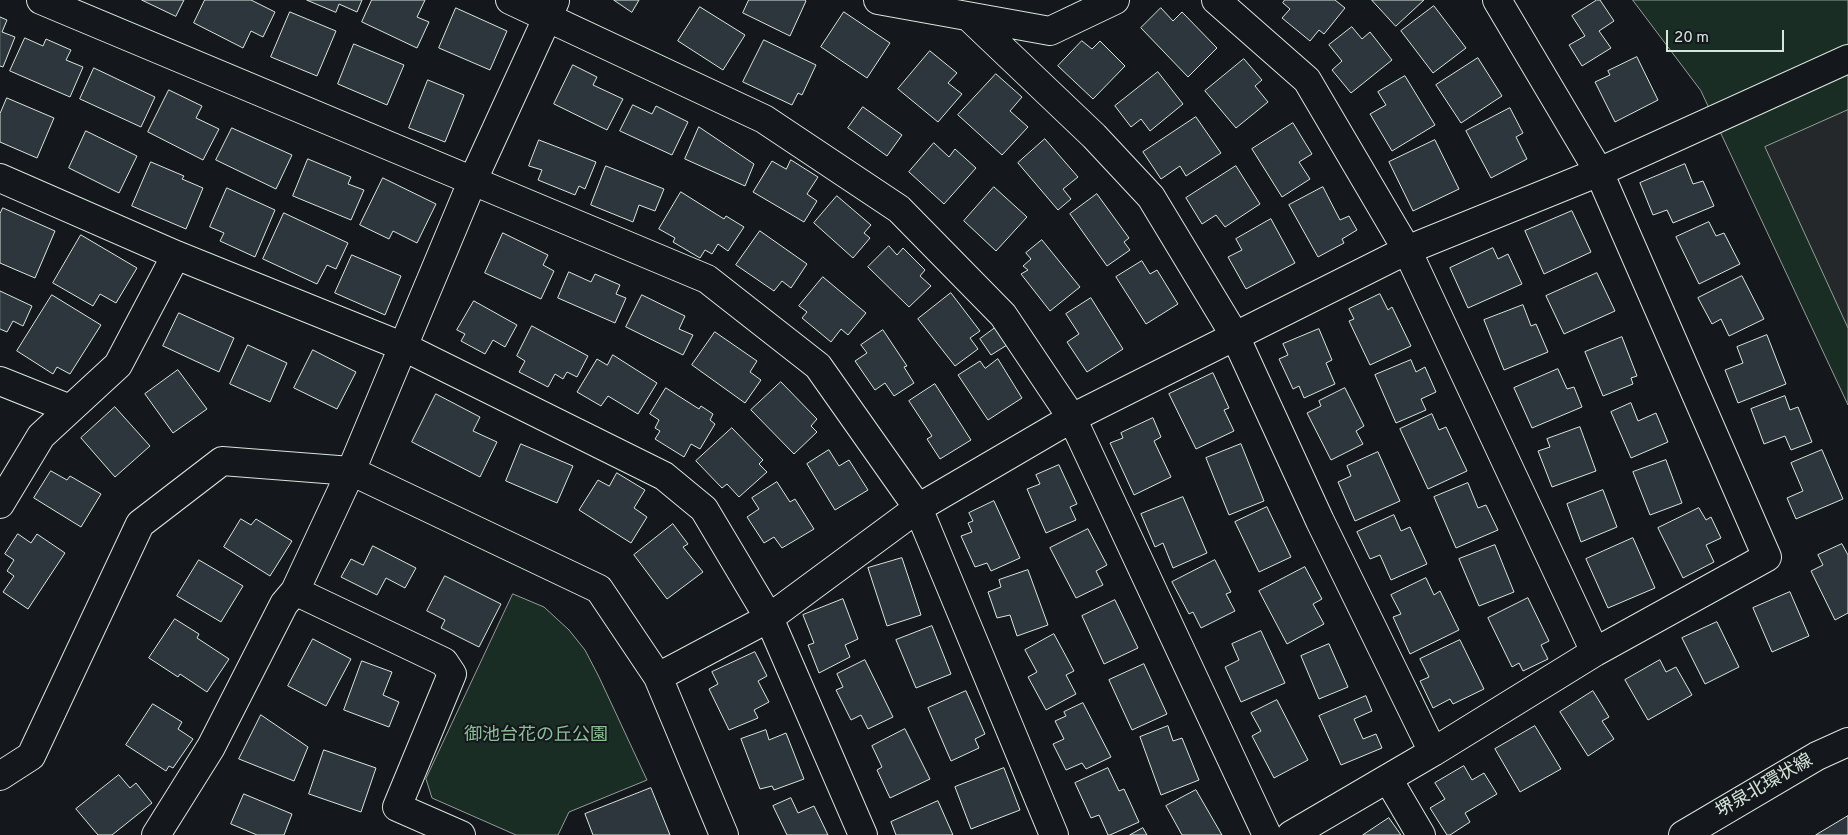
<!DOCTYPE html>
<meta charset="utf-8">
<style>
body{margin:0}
#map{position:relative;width:1848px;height:835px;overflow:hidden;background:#14181c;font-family:Overpass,sans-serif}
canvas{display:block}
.scale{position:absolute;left:1666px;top:30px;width:118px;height:22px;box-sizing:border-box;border:2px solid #d8e6dc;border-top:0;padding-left:6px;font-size:15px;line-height:18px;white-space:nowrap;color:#d8e6dc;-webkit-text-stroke:4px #14181c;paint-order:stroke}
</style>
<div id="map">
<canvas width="1848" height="835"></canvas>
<div class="scale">20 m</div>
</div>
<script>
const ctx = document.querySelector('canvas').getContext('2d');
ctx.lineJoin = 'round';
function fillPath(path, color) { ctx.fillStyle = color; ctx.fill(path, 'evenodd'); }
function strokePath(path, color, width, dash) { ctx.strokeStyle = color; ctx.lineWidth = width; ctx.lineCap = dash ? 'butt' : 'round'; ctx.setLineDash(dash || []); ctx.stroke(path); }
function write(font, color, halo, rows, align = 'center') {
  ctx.font = font + ' Overpass,"Noto Sans JP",sans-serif'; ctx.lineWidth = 4; ctx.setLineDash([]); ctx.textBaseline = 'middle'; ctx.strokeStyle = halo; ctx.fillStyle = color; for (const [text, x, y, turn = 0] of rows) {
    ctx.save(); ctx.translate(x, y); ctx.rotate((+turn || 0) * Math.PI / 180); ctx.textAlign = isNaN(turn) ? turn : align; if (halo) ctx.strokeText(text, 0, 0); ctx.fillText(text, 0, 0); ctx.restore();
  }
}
const green = new Path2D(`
 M1633,0H1848V405L1701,91Z
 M513,594L544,607L569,630L585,650L599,677L647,780L569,812L558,835H516L432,798L426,779Z`);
fillPath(green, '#1a2d24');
strokePath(green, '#939e99', 1);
const parking = new Path2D(`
 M1848,110V328L1765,147Z`);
fillPath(parking, '#24282b');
strokePath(parking, '#939e99', 1);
const building = new Path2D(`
 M142,0H184L176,16Z
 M205,0H251L275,12L263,37L251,31L243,48L194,23Z
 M307,0H362L357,12L339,4L336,12Z
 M372,0H425L417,17L429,22L417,48L362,22Z
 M614,0H639L632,12Z
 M749,0H805L806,1L790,36L743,13Z
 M1285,0H1335L1345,8L1324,34L1319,30L1310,41L1282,18L1290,9L1283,3Z
 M1372,0H1424L1396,26Z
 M1597,0H1600L1614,21L1599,31L1611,48L1582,66L1569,45L1585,36L1572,16Z
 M1434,6L1466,48L1433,73L1401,31Z
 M700,7L745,35L723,70L678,41Z
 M456,8L507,31L490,70L439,48Z
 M1161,8L1173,21L1182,12L1217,48L1188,77L1141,28Z
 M290,12L336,31L317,76L271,57Z
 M844,12L890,43L867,78L821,47Z
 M0,17L7,20L2,32L15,37L3,67L0,66Z
 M1352,27L1362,39L1370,32L1392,60L1351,93L1332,70L1342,61L1329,45Z
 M25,38L43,46L46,39L71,50L66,60L83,67L70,97L10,71Z
 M764,40L816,65L802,95L798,93L792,105L743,82Z
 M1082,41L1092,49L1100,41L1125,66L1093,99L1058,66Z
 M354,44L404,65L387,105L338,84Z
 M930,51L957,73L948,83L962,94L938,122L898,89Z
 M1637,57L1658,100L1615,122L1595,82L1610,75L1608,71Z
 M1478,58L1502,96L1461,123L1436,85Z
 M1244,59L1262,80L1255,86L1268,102L1236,128L1205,91Z
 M573,65L597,77L593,85L623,99L607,130L554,104Z
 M94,68L155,97L141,127L80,99Z
 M1158,72L1183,104L1150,131L1141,119L1131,127L1115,106Z
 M996,74L1022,97L1010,111L1028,127L1002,155L958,115Z
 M1405,76L1435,125L1392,151L1370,114L1386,105L1378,92Z
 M428,80L464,95L445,142L409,128Z
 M169,90L202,106L196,118L219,129L203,160L148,132Z
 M7,98L54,118L37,158L0,142V114Z
 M633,105L652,114L656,106L688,122L672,155L620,131Z
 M863,107L902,135L887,156L848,128Z
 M1510,108L1523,133L1516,137L1527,159L1491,178L1466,131Z
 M1196,117L1221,153L1186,176L1180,166L1161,179L1143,152Z
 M1293,123L1312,154L1299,162L1310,179L1282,197L1252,149Z
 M699,127L754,164L745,186L685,159Z
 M232,128L292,155L276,189L216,160Z
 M86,131L137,156L119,193L69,168Z
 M1045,139L1078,177L1063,189L1071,199L1058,210L1018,163Z
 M539,140L596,162L585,189L579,186L575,195L538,180L542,170L529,166Z
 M1435,140L1459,189L1413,211L1389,162Z
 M934,143L949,157L955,149L976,168L944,204L909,172Z
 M308,159L351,177L348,184L364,190L351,220L293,196Z
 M791,160L818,177L807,194L817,201L804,222L753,192L772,161L786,169Z
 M151,162L184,176L182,179L203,188L186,229L132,206Z
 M1685,164L1693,184L1703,181L1714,206L1673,223L1667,210L1653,215L1640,183Z
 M606,166L664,189L655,211L639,205L633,222L591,205Z
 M1236,166L1260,204L1225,227L1216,215L1202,224L1186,198Z
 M383,178L436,204L417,243L393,231L389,239L360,225Z
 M994,187L1027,217L996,251L964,221Z
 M1323,187L1340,220L1349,216L1357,230L1342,239L1344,243L1318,257L1289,205Z
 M227,188L275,210L255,257L220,241L224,233L210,227Z
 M681,192L724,219L726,216L744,227L728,251L718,244L712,254L705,250L700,258L673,242L675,238L659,229Z
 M1097,194L1129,238L1124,242L1130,250L1107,266L1070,214Z
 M837,196L871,225L864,233L870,238L853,258L814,223Z
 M3,208L55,231L35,278L0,263V214Z
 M1572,211L1591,252L1544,274L1525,231Z
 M284,213L348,243L336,269L327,265L317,284L263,259Z
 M1271,219L1295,263L1246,289L1228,257L1242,250L1236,239Z
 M1709,222L1716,236L1724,233L1740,264L1699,284L1676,237Z
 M760,231L807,264L791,288L782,281L774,291L736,265Z
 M503,233L548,255L543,265L554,271L541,299L485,273Z
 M81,235L137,268L116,303L100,294L93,306L53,283Z
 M1042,240L1080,287L1050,311L1021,274L1028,270L1023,266L1031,259L1026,253Z
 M889,246L897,255L903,248L925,270L920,276L931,286L909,307L868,267Z
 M1493,248L1498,259L1508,254L1522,284L1468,308L1450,268Z
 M352,255L401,276L385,315L335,293Z
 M1142,261L1150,274L1157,270L1178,304L1146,324L1116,277Z
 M569,272L591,282L595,274L620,285L616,294L626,298L615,323L558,298Z
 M1597,273L1615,311L1564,334L1546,296Z
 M1742,276L1764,319L1729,336L1721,319L1712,324L1698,298Z
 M823,277L866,313L848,335L841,329L831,342L802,318L807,312L799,306Z
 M0,291L32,306L23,326L13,321L7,332L0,329Z
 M951,293L980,331L970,338L978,349L955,366L918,319Z
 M1380,294L1388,310L1392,307L1411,346L1370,365L1349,321L1354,319L1349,309Z
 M52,295L101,325L70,374L57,367L53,374L17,351Z
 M642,295L685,316L679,329L693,335L683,355L626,327Z
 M1091,298L1123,349L1087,372L1067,342L1079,334L1066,314Z
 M474,301L517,325L505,347L493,340L485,354L461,341L465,334L457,330Z
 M1523,305L1531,326L1536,324L1548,352L1504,370L1484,320Z
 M179,313L234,338L219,372L163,346Z
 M532,326L588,356L577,377L567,372L563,379L555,374L548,387L519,372L525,361L517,356Z
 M995,328L1007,345L991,355L980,339Z
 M1319,329L1332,360L1326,363L1335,384L1304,398L1299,386L1293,389L1279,359L1288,355L1283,344Z
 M883,330L907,366L904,367L914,383L894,396L885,383L875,390L855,361L867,353L861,345Z
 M715,332L757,361L750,372L761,380L745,403L692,365Z
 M1767,335L1786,384L1738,403L1725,370L1743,363L1737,347Z
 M1622,337L1637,376L1631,378L1633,384L1603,396L1585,352Z
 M248,345L287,363L270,402L230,384Z
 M313,350L356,372L337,409L294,388Z
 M613,355L657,383L638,414L608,396L601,406L577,392L597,359L607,365Z
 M998,359L1022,398L988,420L958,375L980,361L985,368Z
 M1411,360L1416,372L1425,367L1436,392L1421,399L1426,410L1396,423L1375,375Z
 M1558,369L1567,389L1574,387L1582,407L1532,428L1514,388Z
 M178,370L207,409L173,433L145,394Z
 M1213,373L1229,408L1224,410L1234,431L1196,449L1169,394Z
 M781,382L817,419L811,426L817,432L794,454L751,410Z
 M935,384L971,440L940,459L927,439L932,436L909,401Z
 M666,388L699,409L701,406L713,414L710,420L715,424L700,449L691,444L684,457L655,439L660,431L655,428L659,420L650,414Z
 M1345,388L1364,426L1356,431L1363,444L1331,460L1307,413L1321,406L1319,401Z
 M436,394L480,417L473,431L497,442L480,477L412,442Z
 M1785,396L1790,410L1798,407L1812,442L1791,450L1785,436L1764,444L1751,409Z
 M1631,403L1638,421L1656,413L1668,442L1631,458L1611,412Z
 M115,407L150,446L115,477L81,438Z
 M1432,414L1439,430L1446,427L1467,471L1428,489L1400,429Z
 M1153,418L1161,437L1154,441L1171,477L1134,495L1110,443L1123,438L1121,433Z
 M1580,427L1596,471L1552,487L1538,451L1550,447L1547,439Z
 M732,428L763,460L759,464L767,472L739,497L727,484L722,488L696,461Z
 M521,444L573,466L557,503L506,481Z
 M1241,444L1264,501L1229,515L1206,458Z
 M829,450L839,466L849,460L868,490L835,510L807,464Z
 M1822,450L1843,499L1796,519L1787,498L1803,491L1791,463Z
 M1378,452L1400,501L1355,521L1338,482L1351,476L1347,466Z
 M1666,460L1682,503L1650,515L1633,472Z
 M1059,465L1077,504L1070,507L1076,520L1046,533L1027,489L1040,484L1036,475Z
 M51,471L67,480L70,476L101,494L81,527L34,498Z
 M617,473L645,490L634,508L647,517L631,543L579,510L598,480L609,486Z
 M777,482L790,502L795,499L814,529L782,548L774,537L764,543L747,517L759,509L752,498Z
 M1468,483L1478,508L1486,505L1498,530L1456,548L1434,497Z
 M1603,490L1617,527L1581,542L1567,504Z
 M1183,497L1207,553L1173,568L1163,543L1155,547L1141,514Z
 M994,501L1020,558L991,571L987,563L975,567L961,536L972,532L968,523L973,521L969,513Z
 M1267,507L1291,557L1259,572L1235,522Z
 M1699,508L1706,520L1711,517L1721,538L1706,545L1714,562L1683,578L1658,528Z
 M1394,515L1401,531L1410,527L1427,564L1391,580L1380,555L1370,559L1357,532Z
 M241,519L251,525L256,519L292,541L270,576L224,547Z
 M673,524L688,544L683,547L703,572L667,599L634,555Z
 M1088,529L1107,565L1096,571L1103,585L1076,598L1050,548Z
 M18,534L31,543L37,534L65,553L28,609L3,592L14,576L7,571L14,560L5,554Z
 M1633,538L1655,588L1608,608L1586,559Z
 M1842,544L1848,555V613L1835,620L1811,571L1823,565L1818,555Z
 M1495,545L1514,592L1479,606L1459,559Z
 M373,546L416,568L405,588L386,578L377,595L341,577L351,559L363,565Z
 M902,558L921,615L887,626L868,568Z
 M199,560L243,586L221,622L177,596Z
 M1215,560L1231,592L1226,594L1235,611L1201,628L1193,612L1189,614L1172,582Z
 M1305,567L1322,599L1313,604L1324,624L1287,644L1259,591Z
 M1028,570L1048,625L1017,636L1010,615L997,618L988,592L1001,587L999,580Z
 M445,576L501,604L479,647L441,628L445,620L427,611Z
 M1426,578L1434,595L1440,591L1459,630L1410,654L1393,617L1401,614L1391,595Z
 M1790,592L1809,636L1772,652L1753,608Z
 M1528,598L1549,641L1541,645L1548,659L1523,671L1519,663L1512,667L1488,618Z
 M843,599L858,639L845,645L850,657L819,673L808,645L814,643L803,615Z
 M1115,600L1138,648L1104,664L1082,616Z
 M175,619L199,634L197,638L229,659L207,692L180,674L178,677L149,658Z
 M1717,622L1739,667L1705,684L1682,638Z
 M932,626L951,674L916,688L896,640Z
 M1261,631L1285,683L1241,702L1225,667L1239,660L1232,644Z
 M1054,634L1074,671L1066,675L1076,694L1046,710L1028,677L1037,672L1025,650Z
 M313,639L351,659L326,706L288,686Z
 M1460,640L1484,689L1453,704L1450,699L1433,708L1420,681L1429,677L1420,659Z
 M1329,644L1348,687L1319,699L1301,656Z
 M755,652L767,676L758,681L769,702L754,710L758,718L729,730L709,689L718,684L712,672Z
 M865,660L893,717L868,729L861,715L851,720L836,690L843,687L837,674Z
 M1660,660L1666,672L1676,667L1692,695L1648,720L1625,680Z
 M362,661L392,672L383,695L399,702L389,727L344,710Z
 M1144,664L1167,714L1132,730L1109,680Z
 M966,691L985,734L975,739L979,748L951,761L928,708Z
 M1593,691L1609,717L1602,721L1614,739L1588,756L1560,712Z
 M1366,696L1372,711L1354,719L1363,739L1376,734L1382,748L1341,765L1319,716Z
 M1277,700L1308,760L1274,778L1252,736L1261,731L1251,713Z
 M1083,703L1111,757L1086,769L1082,763L1066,770L1053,744L1064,739L1055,721L1066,716L1064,712Z
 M153,704L182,722L178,729L193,739L173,768L169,766L166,771L126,745Z
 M261,715L308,747L294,781L239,759Z
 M1168,726L1173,741L1182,738L1199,780L1161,795L1140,737Z
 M1535,726L1561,769L1520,792L1495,749Z
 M905,729L930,779L890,798L877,770L882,767L872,746Z
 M766,730L769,740L786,733L804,779L774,790L772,786L760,789L741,739Z
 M324,750L376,768L361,812L309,794Z
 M1464,766L1472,780L1484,773L1497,794L1465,813L1470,822L1450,835H1447L1430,808L1445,799L1435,783Z
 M1004,768L1020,810L971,829L955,787Z
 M1108,768L1119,791L1124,789L1139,822L1110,835H1108L1099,815L1091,818L1075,783Z
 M119,775L130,788L136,783L152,803L112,835H98L76,809Z
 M651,788L670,835H593L585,814Z
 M1196,790L1222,835H1182L1166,806Z
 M244,794L292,814L284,835H257L231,824Z
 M791,798L798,813L814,806L828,835H787L773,806Z
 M938,801L953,835H896L891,822Z
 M1848,816V835H1816Z
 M1389,818L1401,835H1363Z
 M1143,828L1147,835H1130Z`);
fillPath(building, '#2c363c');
strokePath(building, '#d8e6dc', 1);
const minor = new Path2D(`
 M41,0L707,279L818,366L918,508L1054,835
 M510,0L764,119L899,209L1003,315L1072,418L1267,835
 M878,0L1050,31L1115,0
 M1216,0L1307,80L1407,250L1595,652
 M969,17L1094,136L1151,197L1235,336L1320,521L1433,752
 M0,178L176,255L404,347L664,476L704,509L769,618L863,835
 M0,381L70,409
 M0,504L41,436L118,365L176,255
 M295,591L444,662L452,674L397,807L461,835
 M658,677L769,618L918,508L1072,418L1407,250L1599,172L1848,59
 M0,776L31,756L140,524L222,461L351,471L599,589L658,677L724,835
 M1388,779L1421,835
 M156,835L211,747L284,604L295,591L351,471L472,182L555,1
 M1291,835L1433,752L1595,652L1767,557L1599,172L1497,0`);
const major = new Path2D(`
 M1683,835L1817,756L1848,742`);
strokePath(minor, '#d8e6dc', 30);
strokePath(major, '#d8e6dc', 30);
strokePath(minor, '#14181c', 28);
strokePath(major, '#14181c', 28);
write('18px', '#8ac095', '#14181c', [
 ["御池台花の丘公園",536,736]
]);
write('18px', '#d8e6dc', '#14181c', [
 ["堺泉北環状線",1765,787,-30]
]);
</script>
